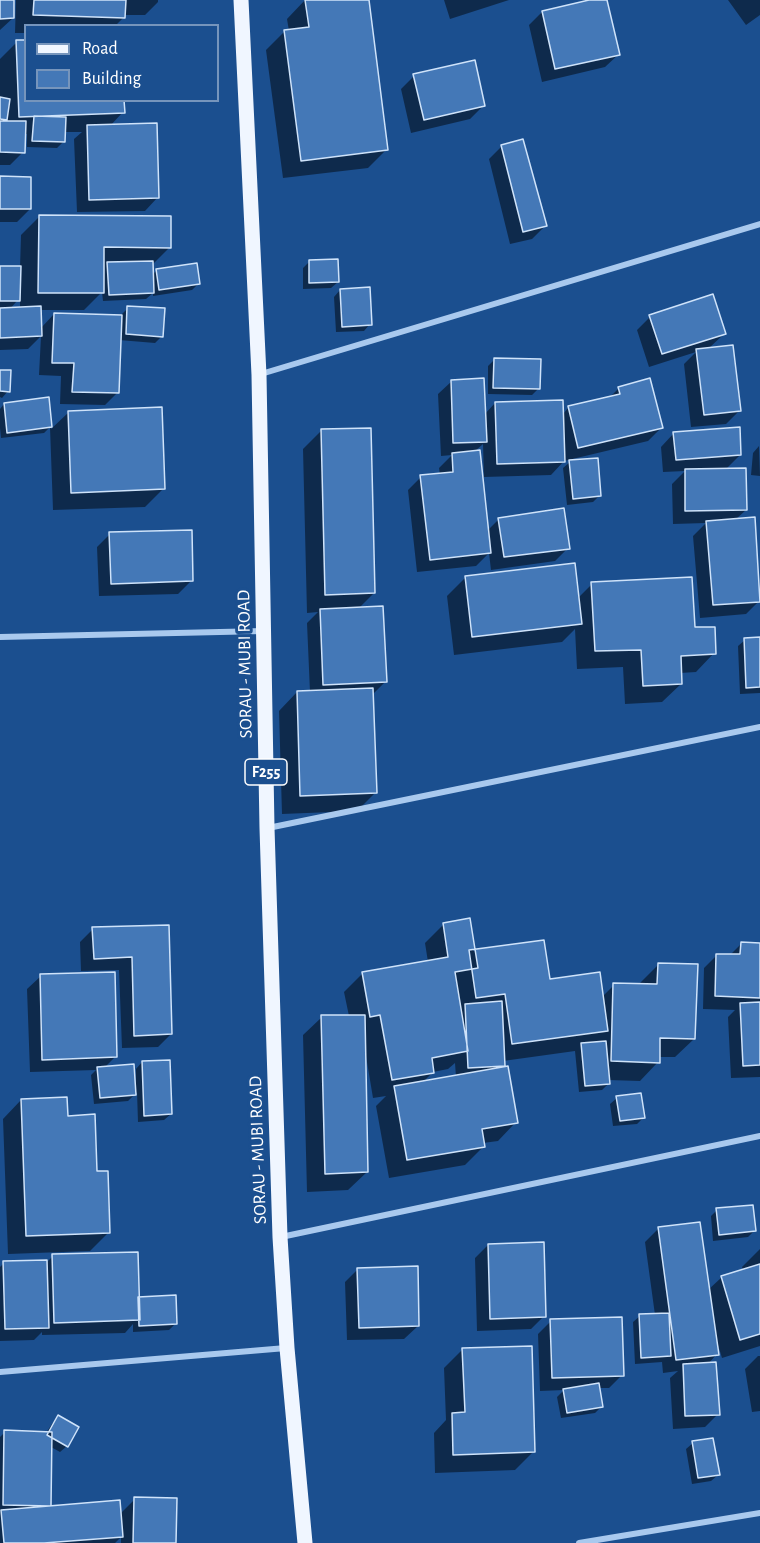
<!DOCTYPE html>
<style>
body{margin:0}
#map{position:relative;width:760px;height:1543px;overflow:hidden;background:#1b4f8f;font-family:"Alegreya Sans",sans-serif}
canvas{display:block}
.legend{position:absolute;left:24px;top:24px;width:195px;height:78px;box-sizing:border-box;background:#1b4f8f;border:2px solid #7695bc;margin:0;padding:8px 10px;list-style:none;font-size:18px;color:#fff}
.legend li{display:flex;align-items:center;gap:12px;height:30px}
.legend b{width:30px;border:2px solid #7695bc}
</style>
<div id="map">
<canvas width="760" height="1543"></canvas>
<ul class="legend">
<li><b style="height:8px;background:#f0f6ff"></b>Road</li>
<li><b style="height:16px;background:#4478b7"></b>Building</li>
</ul>
</div>
<script>
const ctx = document.querySelector('canvas').getContext('2d');
ctx.lineJoin = 'round';
function fillPath(path, color) { ctx.fillStyle = color; ctx.fill(path, 'evenodd'); }
function strokePath(path, color, width, dash) { ctx.strokeStyle = color; ctx.lineWidth = width; ctx.lineCap = dash ? 'butt' : 'round'; ctx.setLineDash(dash || []); ctx.stroke(path); }
function write(font, color, halo, rows, align = 'center') {
  ctx.font = font + ' "Alegreya Sans",sans-serif'; ctx.lineWidth = 6; ctx.setLineDash([]); ctx.textBaseline = 'middle'; ctx.strokeStyle = halo; ctx.fillStyle = color; for (const [text, x, y, turn = 0] of rows) {
    ctx.save(); ctx.translate(x, y); ctx.rotate((+turn || 0) * Math.PI / 180); ctx.textAlign = isNaN(turn) ? turn : align; if (halo) ctx.strokeText(text, 0, 0); ctx.fillText(text, 0, 0); ctx.restore();
  }
}
fillPath(new Path2D(`
 M0,0H12L13,18L0,30Z
 M16,0H158V2L145,15H124V17L115,26H26V33H15Z
 M305,0H367L386,150L368,168L283,178L266,50L285,31H289L287,19Z
 M444,0H509L450,19Z
 M596,0H606L619,54L605,67L542,82L529,25L542,12Z
 M728,0H760V15L746,25Z
 M17,42L26,100L123,112L110,126L158,197L145,211L77,212L74,139L82,132H64L63,142L57,148L27,147V134H24L23,152L10,165H0V59Z
 M414,76L484,105L470,119L411,133L401,89Z
 M502,146L545,226L532,239L510,244L489,159Z
 M0,178L30,209L17,222H0Z
 M39,217L170,247L152,265V275L157,270L199,283L192,290L153,296V293L146,299L103,301L102,292L84,310H40L41,328L54,314L121,317V315L128,308L162,336L155,343L119,340L118,392L105,405L60,404L61,376L39,375L41,336L28,349L0,350V267L20,268L21,235ZM20,298V308L10,309L16,302Z
 M310,261L338,282L331,288L303,289V268Z
 M340,290L370,324L364,331L336,332L334,297Z
 M650,317L724,334L708,349L739,411L726,424L691,427L684,364L696,352L649,367L637,330Z
 M495,359L539,388L532,395L488,394V366Z
 M0,371L8,391L2,398L0,397Z
 M452,381L484,415L495,403L562,415L569,407L609,398L619,388L661,428L648,441L564,461L551,475L484,477L483,444L474,452L487,531L499,519L568,548L555,561L491,570L489,553L476,566L417,572L408,490L421,477L440,475L439,468L452,455L441,456L438,394Z
 M47,399L51,429L69,412L163,489L145,507L53,510L50,427L44,433L1,438L0,428V409L4,404Z
 M322,430L374,593L358,609L385,682L372,695L376,792L357,811L282,814L279,711L297,692H310L307,623L318,612L307,613L303,449Z
 M674,433L740,455L725,470L746,510L735,520L759,601L746,614L700,618L693,536L706,523L673,524L672,484L685,471L663,472L661,447Z
 M759,446L760,476L751,475L753,453Z
 M570,462L599,496L593,502L567,505L563,468Z
 M110,534L191,581L178,594L99,596L97,547Z
 M466,577L578,598L592,584L693,629L714,653L696,672L680,673L681,684L662,702L625,704L623,667L577,669L575,629L562,642L454,655L447,596Z
 M760,639V693L740,694L738,646L745,640Z
 M444,924L474,951L548,981L602,997L614,985H640V983L658,965L694,1039L675,1057H658V1062L640,1081L608,1080V1084L602,1090L579,1092L575,1051L503,1061L516,1122L498,1141L483,1143L484,1146L465,1165L389,1178L376,1106L386,1096L373,1098L366,1056H364L367,1172L348,1190L307,1192L303,1035L322,1017L349,1016L344,992L363,973L428,962L425,943ZM455,1063L456,1077L423,1082L433,1072L448,1069Z
 M168,926L171,1034L158,1047L122,1048L119,970L81,971L80,942L93,929Z
 M741,944H760V1077L731,1078L728,1017L735,1010L703,1009L704,968L717,955H730Z
 M41,976L116,1056L104,1068L134,1084H136V1069L142,1062L171,1114L164,1120L138,1122L137,1092L128,1101L94,1104L91,1075L96,1070L30,1072L27,989Z
 M617,1098L644,1117L637,1124L613,1126L610,1104Z
 M21,1100L67,1117L95,1173L109,1232L90,1251L8,1254L3,1119Z
 M717,1210L754,1231L748,1237L713,1241L711,1216Z
 M658,1229L708,1290L722,1277L743,1271L742,1267L760,1249V1346L722,1358L718,1345H716L717,1354L708,1364L718,1414L705,1427L673,1429L670,1378L678,1371L663,1373L662,1362L635,1364L633,1322L640,1316L655,1315L645,1242Z
 M488,1245L544,1316L531,1329L477,1331L475,1258Z
 M53,1256L138,1299L176,1323L169,1330L133,1332V1324L125,1333L42,1335V1332L34,1340L0,1341V1267L4,1263L47,1262Z
 M358,1269L418,1326L404,1339L347,1340L345,1282Z
 M551,1321L622,1375L609,1388H598L601,1407L595,1413L561,1418L557,1397L564,1390L540,1391L538,1334Z
 M463,1349L534,1451L515,1470L435,1473L434,1433L446,1420L444,1368Z
 M758,1356H760V1411L752,1412L745,1369Z
 M58,1417L67,1446L60,1452L51,1447L49,1508L120,1514L135,1499L174,1543H121V1537L115,1543H0V1437L5,1432L46,1433L52,1424Z
 M693,1443L718,1475L711,1481L692,1484L686,1449Z`), '#0007');
const building = new Path2D(`
 M0,0H14V18L0,19Z
 M34,0H126L125,18L33,15Z
 M305,0H369L388,150L301,161L284,30L309,27Z
 M589,0H607L620,55L555,69L542,11Z
 M16,40H26V100H124L125,113L19,117Z
 M475,60L485,106L424,120L413,74Z
 M0,97L10,99L7,120L0,119Z
 M34,116L66,117L65,142L32,141Z
 M0,121H26L25,153L0,152Z
 M157,123L159,198L89,200L87,125Z
 M523,139L547,226L523,232L501,145Z
 M0,176L31,177V209H0Z
 M39,215L171,216V248L104,247V293H38Z
 M338,259L339,282L309,283V260Z
 M153,261L154,293L109,295L107,262Z
 M197,263L200,284L159,290L156,269Z
 M0,266H21L20,301H0Z
 M370,287L372,325L342,327L340,289Z
 M713,294L726,334L662,354L649,315Z
 M41,306L42,336L0,338V308Z
 M127,306L165,308L163,337L126,334Z
 M54,313L122,315L119,393L72,392L74,363H52Z
 M733,345L741,411L704,415L696,349Z
 M494,358L541,359L540,389L493,388Z
 M0,370H11L10,392L0,391Z
 M484,378L487,442L453,443L451,380Z
 M650,378L663,428L578,448L568,406L620,394L618,387Z
 M49,397L52,427L7,433L4,403Z
 M563,400L565,462L497,464L495,402Z
 M162,407L165,489L71,493L68,411Z
 M740,427L741,455L676,460L673,432Z
 M371,428L375,593L325,595L321,429Z
 M480,450L491,553L430,560L420,475L453,472L452,453Z
 M598,458L601,496L573,499L569,460Z
 M746,468L747,510L685,511V469Z
 M564,508L570,549L504,557L498,518Z
 M755,517L760,602L713,605L706,521Z
 M192,530L193,581L111,584L109,532Z
 M575,563L582,624L472,637L465,576Z
 M692,577L695,627H715L716,654L681,656L682,684L643,686L641,650L595,651L591,582Z
 M383,606L387,682L323,685L320,609Z
 M760,637V687L746,688L744,638Z
 M373,688L377,793L300,796L297,691Z
 M470,918L478,968L455,972L468,1051L432,1058L434,1073L392,1080L380,1015L370,1017L362,972L448,957L443,923Z
 M169,925L172,1034L134,1036L132,957L94,959L92,927Z
 M544,940L550,979L600,972L608,1031L512,1044L505,994L476,998L469,950Z
 M741,942L760,943V998L715,996L716,954H740Z
 M658,963L698,964L695,1039L660,1038V1063L611,1061L613,983L657,984Z
 M115,972L117,1057L42,1060L40,974Z
 M502,1001L505,1066L468,1068L465,1004Z
 M760,1002V1065L743,1066L740,1003Z
 M321,1015H365L368,1172L325,1174Z
 M606,1041L610,1084L585,1086L581,1043Z
 M170,1060L172,1114L144,1116L142,1061Z
 M134,1064L136,1095L100,1098L97,1067Z
 M508,1066L518,1123L482,1129L485,1147L407,1160L394,1086Z
 M641,1093L645,1118L620,1121L616,1096Z
 M67,1097L68,1116L95,1114L97,1171H108L110,1233L26,1236L21,1099Z
 M753,1205L756,1231L719,1235L716,1208Z
 M700,1222L719,1355L676,1360L658,1227Z
 M544,1242L546,1317L490,1319L488,1244Z
 M138,1252L140,1320L54,1323L52,1254Z
 M47,1260L49,1328L5,1329L3,1261Z
 M760,1264V1334L740,1340L721,1276Z
 M418,1266L419,1326L359,1328L357,1268Z
 M176,1295L177,1324L139,1326L138,1297Z
 M669,1313L671,1356L641,1358L639,1314Z
 M622,1317L624,1376L552,1378L550,1319Z
 M532,1346L535,1452L453,1455L452,1413L465,1412L462,1348Z
 M716,1362L720,1415L685,1416L683,1364Z
 M599,1383L603,1407L567,1413L563,1389Z
 M58,1415L79,1427L68,1447L47,1435Z
 M4,1430L52,1432L51,1506L3,1505Z
 M713,1438L720,1475L698,1478L692,1441Z
 M134,1497L177,1498L176,1543H133Z
 M120,1500L123,1537L44,1543H4L1,1510Z`);
fillPath(building, '#4478b7');
strokePath(building, '#cfe3fa', 1.5);
strokePath(new Path2D(`
 M261,374L760,224
 M0,637L264,631
 M268,828L760,727
 M281,1237L760,1136
 M0,1372L286,1348
 M579,1543L760,1513`), '#a9c9ee', 6);
strokePath(new Path2D(`
 M241,0L259,375L267,828L280,1237L287,1348L305,1543`), '#f0f6ff', 15);
for (const [x, y, w] of [
 [266,772,42]
]) { const box = new Path2D(); box.roundRect(x - w / 2, y - 13, w, 26, 4.5); ctx.fillStyle = '#1b4f8f'; ctx.fill(box); strokePath(box, '#fff', 1.5); }
write('bold 16px', '#fff', null, [
 ["F255",266,772]
]);
write('18px', '#fff', '#1b4f8f', [
 ["SORAU - MUBI ROAD",245,664,-91],
 ["SORAU - MUBI ROAD",258,1150,-92]
]);
</script>
